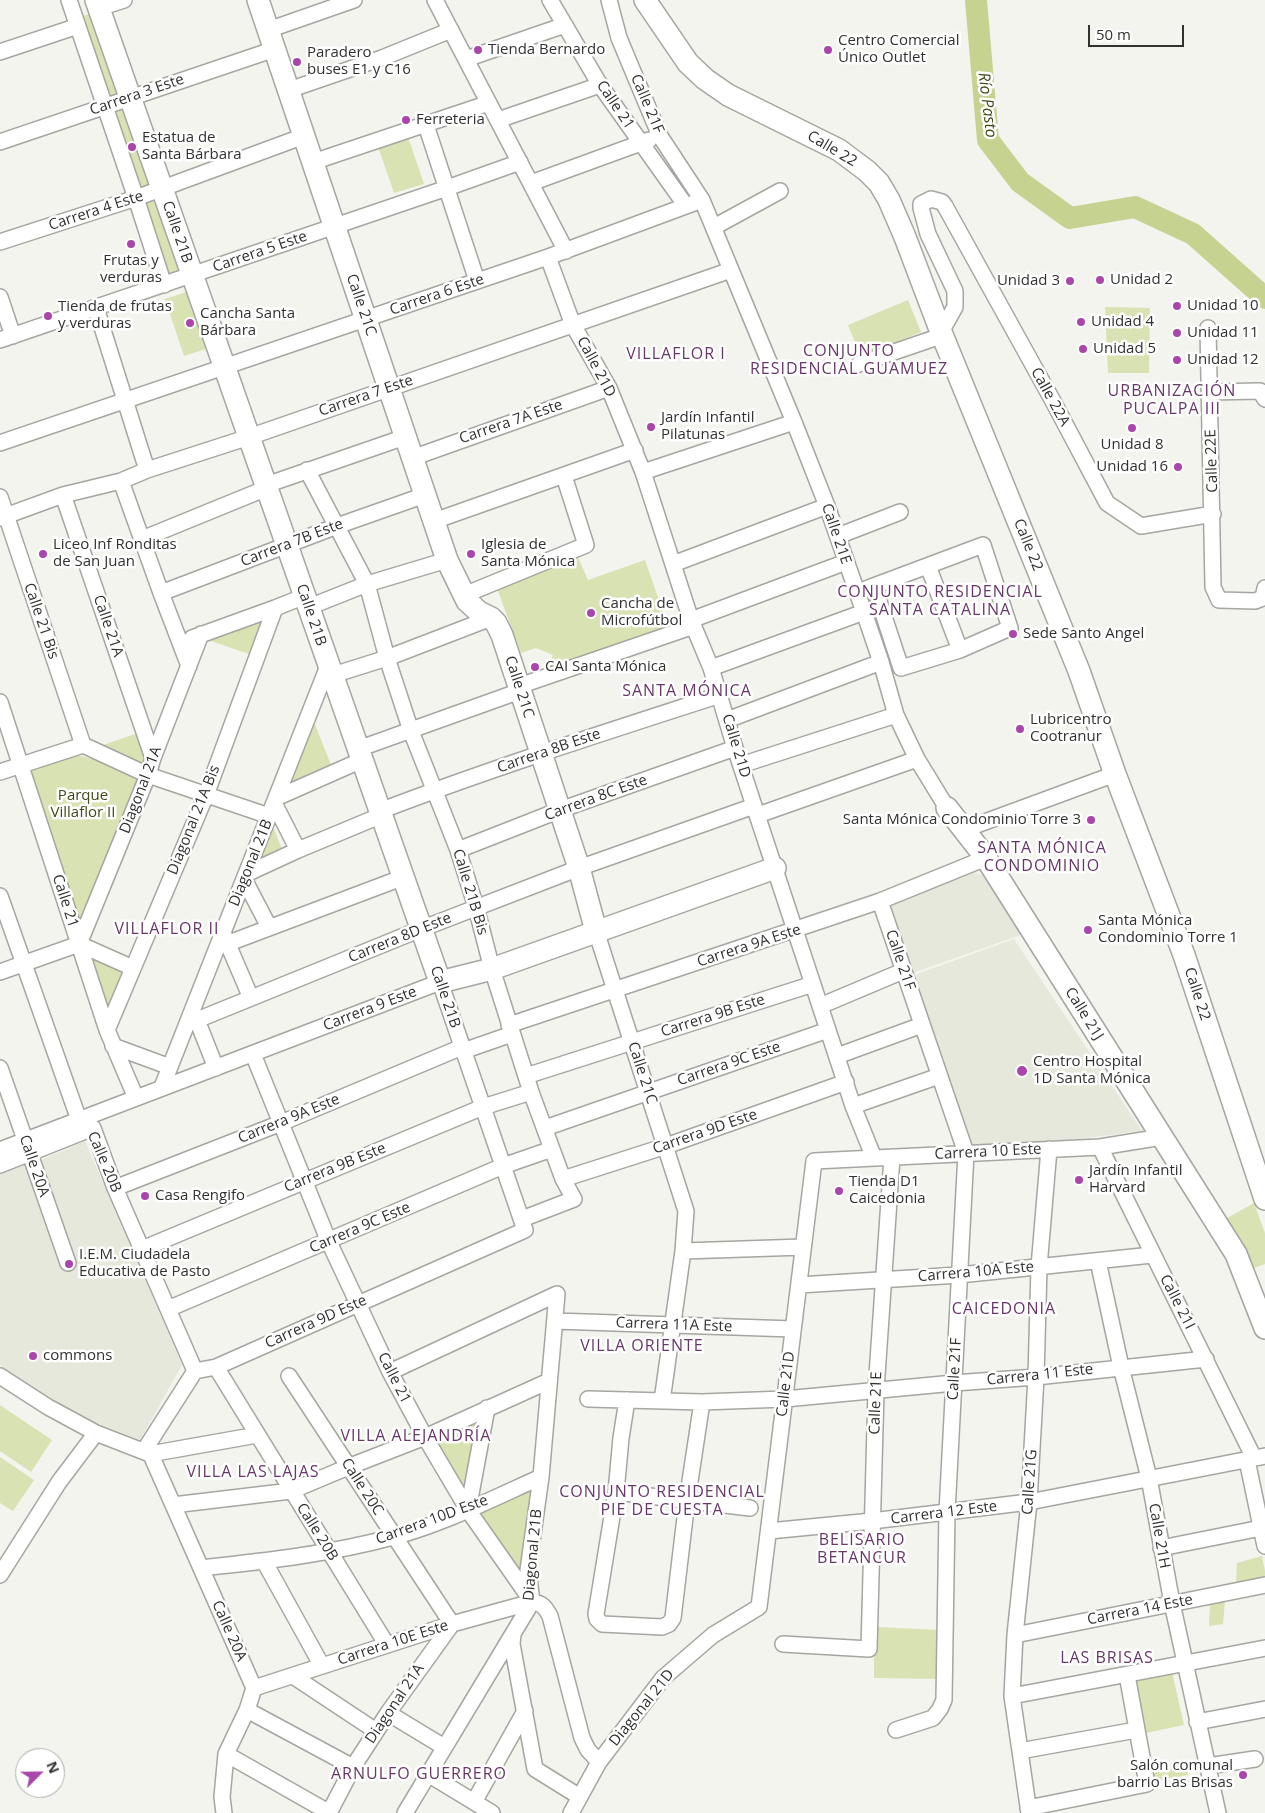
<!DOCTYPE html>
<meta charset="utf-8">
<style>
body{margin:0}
#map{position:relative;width:1265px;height:1813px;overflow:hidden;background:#f3f4ee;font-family:"Open Sans",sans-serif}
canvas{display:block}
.north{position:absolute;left:15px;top:1748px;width:50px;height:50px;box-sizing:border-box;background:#fff;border:1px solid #adadac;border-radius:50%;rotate:67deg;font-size:14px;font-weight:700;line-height:20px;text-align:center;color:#313230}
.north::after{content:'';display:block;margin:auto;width:18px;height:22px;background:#a945ab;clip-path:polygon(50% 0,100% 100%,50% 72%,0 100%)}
.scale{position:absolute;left:1088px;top:25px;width:96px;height:22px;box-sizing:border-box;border:2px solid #313230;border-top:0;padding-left:6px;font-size:15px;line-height:18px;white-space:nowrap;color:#313230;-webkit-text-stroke:4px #fff;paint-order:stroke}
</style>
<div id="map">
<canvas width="1265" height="1813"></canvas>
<div class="north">N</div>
<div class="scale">50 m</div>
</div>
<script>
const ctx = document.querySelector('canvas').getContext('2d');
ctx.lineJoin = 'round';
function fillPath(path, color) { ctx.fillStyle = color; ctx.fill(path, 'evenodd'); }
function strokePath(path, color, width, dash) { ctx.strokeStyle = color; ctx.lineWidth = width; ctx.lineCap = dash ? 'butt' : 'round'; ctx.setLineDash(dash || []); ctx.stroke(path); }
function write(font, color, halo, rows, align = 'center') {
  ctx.font = font + ' "Open Sans",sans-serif'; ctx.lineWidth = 5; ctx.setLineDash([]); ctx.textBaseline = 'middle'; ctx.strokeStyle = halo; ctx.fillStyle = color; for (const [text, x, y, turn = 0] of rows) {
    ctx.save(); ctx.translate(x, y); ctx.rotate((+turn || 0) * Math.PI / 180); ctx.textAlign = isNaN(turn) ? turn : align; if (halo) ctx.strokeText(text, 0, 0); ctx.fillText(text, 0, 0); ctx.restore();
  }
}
fillPath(new Path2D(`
 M975,872L994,882L1026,933L907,975L883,905Z
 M1014,939L1142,1131L968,1153L912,976Z
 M85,1141L182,1365L140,1440L71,1413L4,1370L0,1364V1163L37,1151L41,1160Z`), '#e6e8db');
fillPath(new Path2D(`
 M92,13L128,90L105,99L77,18Z
 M133,104L155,184L136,190L109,111Z
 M406,131L424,184L394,193L376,141Z
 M157,194L183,270L165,276L140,200Z
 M195,289L215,346L184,356L165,299Z
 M908,300L921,332L861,357L848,325Z
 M1105,307L1150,308L1149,373H1108Z
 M576,553L588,580L645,560L670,632L545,673L553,655L536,648L521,653L495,583Z
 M268,613L252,655L202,638Z
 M314,722L332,767L288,787Z
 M141,732L148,756L144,764L103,745Z
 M77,755L92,759L141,778L79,936L27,771Z
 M273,826L283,852L259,862Z
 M84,953L127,970L106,1025Z
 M1254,1203L1265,1233V1264L1254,1268L1227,1218Z
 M0,1405L52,1440L31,1472L0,1451Z
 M476,1423L467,1493L436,1443Z
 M0,1457L34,1480L13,1511L0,1503Z
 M536,1487L523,1585L474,1516Z
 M1262,1556L1265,1571V1580L1236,1586L1237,1563Z
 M1225,1601L1223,1624L1209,1626L1210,1603Z
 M874,1627L943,1630V1679L874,1678Z
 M1172,1672L1184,1725L1146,1733L1135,1680Z
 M1162,1767L1164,1771L1187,1767L1188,1775L1149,1783L1147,1768Z`), '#d9e2b2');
strokePath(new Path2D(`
 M976,0L988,140L1020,182L1070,218L1135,207L1193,234L1265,298`), '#c6d28f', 22);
const street = new Path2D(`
 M69,0L136,198L164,285
 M435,0L566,251
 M550,0L600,85L686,206
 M609,0L619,38L660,136L702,200L794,422L827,506L864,612L881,662L896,715L917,759L947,808
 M99,8L124,0
 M268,30L354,0
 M0,52L78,26
 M466,59L565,25
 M289,90L382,58L451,30
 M498,120L600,85
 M426,125L477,281
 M0,142L275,49
 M313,162L489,103
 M531,183L649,140
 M714,227L780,191
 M0,242L136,198L304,136
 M548,257L573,325L609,388L643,472L691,620L711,668L735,748L853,1106L874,1158
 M0,297L13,336
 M96,308L147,470
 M1208,328L1213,587L1219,600L1255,601L1263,598L1265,588
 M941,332L955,307V291L928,234L921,208V204L931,199L942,202L945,206L1054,403L1107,503L1141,526L1213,514
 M0,340L447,188L520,162
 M859,364L932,339
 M1210,392L1260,391L1265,399
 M0,443L548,257L702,200
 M412,458L609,388
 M307,470L367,584L387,658L411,731L458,850L476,907L492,969L531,1092L563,1179L574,1199L522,1219
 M643,472L794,422
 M121,481L161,593L189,666
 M266,485L405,437
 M63,495L153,758
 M0,497L83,745
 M0,518L63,495L121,481L147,470L249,437L731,270
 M434,521L635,450
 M838,536L900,512
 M142,539L267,488
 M673,564L827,506
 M928,566L960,650
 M161,593L337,526L425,495
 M857,593L871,587L983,545L1010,628L960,650L901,668L874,586
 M464,595L586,545L564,476
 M309,607L367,584L447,560
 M691,620L846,562
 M192,638L275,608L305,596
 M711,668L864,612
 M333,675L387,658L491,618
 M519,686L694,626
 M0,702L107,1030L136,1098
 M727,720L881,662
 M358,749L520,691
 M741,765L896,715
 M0,772L83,745L148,775L269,816
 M276,798L362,760
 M274,803L298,850
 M380,811C492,768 606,732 720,695
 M758,815L917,759
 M963,830L1115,774
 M458,850L560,810L735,748
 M246,874L298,850L382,815
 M244,879L269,927
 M0,896L79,1120L93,1128L115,1188L195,1371
 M880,901L966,1153L947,1512L944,1700L940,1709L933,1718L896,1730
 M596,931L686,1211L683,1251L662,1401
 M224,935L251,998
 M229,943L404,877
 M79,944L148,775L153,758L201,634
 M79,944L133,968
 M0,972L79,944
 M820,1006L903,971
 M197,1020L216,1068
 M188,1022L197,1020L421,929L579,868L754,806
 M509,1025L880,901L986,858
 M107,1030L206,795L275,608
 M113,1046L170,1067
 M463,1051L512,1034
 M253,1054L329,1242L390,1372L425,1437L468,1510L531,1600
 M837,1056L922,1025
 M0,1068L68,1263
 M526,1076L813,984
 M162,1087L328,666
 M853,1106L939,1076
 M545,1128L828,1030
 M1100,1147L1254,1458
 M0,1150L440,982L525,1230L216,1367L195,1371L147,1446L254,1688L247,1710L226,1754L222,1797L224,1813
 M0,1165L93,1128
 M563,1179L666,1146L846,1082
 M115,1188L281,1123L462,1047
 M142,1249L483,1107L531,1092
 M683,1251L803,1247
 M1098,1261L1121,1367L1149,1478L1172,1603L1218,1813
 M799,1285L959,1275L1152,1255
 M168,1309L503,1166L552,1149
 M555,1321L793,1329
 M216,1367L387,1645
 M390,1372L557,1294L541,1477L528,1570L532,1602L405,1813
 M0,1376L48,1407L96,1433L150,1454
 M289,1376L452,1624L388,1713L353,1767L329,1813
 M588,1399L702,1402L785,1399L954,1383L1036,1377L1206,1359
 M627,1400L621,1438L616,1492L596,1614L597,1619L602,1624L662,1627L669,1624L673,1618L687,1501L702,1402
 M150,1454L257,1435
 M1247,1460L1265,1546
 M616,1492L750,1508
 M173,1505L291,1491L348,1467L425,1437L549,1381
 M468,1510L487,1408
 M769,1531L872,1521L1029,1502L1265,1456
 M1161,1548L1261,1528
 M264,1561L322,1666
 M201,1568C266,1561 330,1554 393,1537C443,1524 494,1498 541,1477
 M0,1575L59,1482L96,1433
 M513,1634L512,1644L535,1769L580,1797
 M1015,1635L1265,1585
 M783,1644L869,1649L876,1390L892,1157
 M293,1676L376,1731
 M254,1688L452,1624L532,1602C542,1603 545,1607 550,1616L582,1738L588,1750L599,1762
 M1012,1696L1265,1648
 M247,1710L353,1767
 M388,1713L444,1747
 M1197,1722L1265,1709
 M1020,1751L1136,1730
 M226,1754L330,1813
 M1208,1766L1255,1759
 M428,1774L492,1813
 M474,1802L525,1711
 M1028,1808L1147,1784L1127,1675
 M571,1813L599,1762L663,1678L713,1635L759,1607L814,1161L1100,1147L1162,1137
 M1029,1813L1012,1696L1015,1635L1029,1502L1036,1377L1039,1267L1049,1149`);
const secondary = new Path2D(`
 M96,0L440,982L492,969L775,868
 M258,0L447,560L467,601L479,612L491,618L496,623L502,635L579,868L596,931
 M645,0L688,63L705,79L728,95L839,150L867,171L879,183L889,200L905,237L941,332L1079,671L1115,774L1184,955L1265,1199
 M947,808L986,858L1236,1254L1265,1328`);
strokePath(street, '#a5a6a1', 18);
strokePath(secondary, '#a5a6a1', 24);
strokePath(street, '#fff', 15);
strokePath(secondary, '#fff', 21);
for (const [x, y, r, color] of [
 [478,50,5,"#a945ab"],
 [828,50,5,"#a945ab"],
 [297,62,5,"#a945ab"],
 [406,120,5,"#a945ab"],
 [132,147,5,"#a945ab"],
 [131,244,5,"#a945ab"],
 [1100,280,5,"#a945ab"],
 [1070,281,5,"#a945ab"],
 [1177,306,5,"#a945ab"],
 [48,316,5,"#a945ab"],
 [1081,322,5,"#a945ab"],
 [190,323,5,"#a945ab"],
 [1177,333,5,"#a945ab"],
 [1083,349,5,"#a945ab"],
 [1177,360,5,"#a945ab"],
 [651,427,5,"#a945ab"],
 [1132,428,5,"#a945ab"],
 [1178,467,5,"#a945ab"],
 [43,554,5,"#a945ab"],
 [471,554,5,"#a945ab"],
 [591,613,5,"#a945ab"],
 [1013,634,5,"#a945ab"],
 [535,667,5,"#a945ab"],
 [1020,729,5,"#a945ab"],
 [1091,820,5,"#a945ab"],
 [1088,930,5,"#a945ab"],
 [1022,1071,6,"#a945ab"],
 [1079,1180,5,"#a945ab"],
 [839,1191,5,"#a945ab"],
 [145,1196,5,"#a945ab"],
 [69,1264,5,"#a945ab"],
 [33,1356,5,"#a945ab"],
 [1243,1775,5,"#a945ab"]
]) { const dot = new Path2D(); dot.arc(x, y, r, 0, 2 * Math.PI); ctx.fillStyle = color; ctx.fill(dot); strokePath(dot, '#fff', 2); }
write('15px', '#313230', '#fff', [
 ["Centro Comercial",838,41],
 ["Único Outlet",838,58],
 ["Tienda Bernardo",488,50],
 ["Paradero",307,53],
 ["buses E1 y C16",307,70],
 ["Ferreteria",416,120],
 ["Estatua de",142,138],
 ["Santa Bárbara",142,155],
 ["Frutas y",131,261,"center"],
 ["verduras",131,278,"center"],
 ["Unidad 2",1110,280],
 ["Unidad 3",1060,281,"right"],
 ["Unidad 10",1187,306],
 ["Tienda de frutas",58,307],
 ["y verduras",58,324],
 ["Cancha Santa",200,314],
 ["Bárbara",200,331],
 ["Unidad 4",1091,322],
 ["Unidad 11",1187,333],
 ["Unidad 5",1093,349],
 ["Unidad 12",1187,360],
 ["Jardín Infantil",661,418],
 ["Pilatunas",661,435],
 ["Unidad 8",1132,445,"center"],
 ["Unidad 16",1168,467,"right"],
 ["Liceo Inf Ronditas",53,545],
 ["de San Juan",53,562],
 ["Iglesia de",481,545],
 ["Santa Mónica",481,562],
 ["Cancha de",601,604],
 ["Microfútbol",601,621],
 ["Sede Santo Angel",1023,634],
 ["CAI Santa Mónica",545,667],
 ["Lubricentro",1030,720],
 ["Cootranur",1030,737],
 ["Santa Mónica Condominio Torre 3",1081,820,"right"],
 ["Santa Mónica",1098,921],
 ["Condominio Torre 1",1098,938],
 ["Centro Hospital",1033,1062],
 ["1D Santa Mónica",1033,1079],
 ["Jardín Infantil",1089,1171],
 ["Harvard",1089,1188],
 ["Tienda D1",849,1182],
 ["Caicedonia",849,1199],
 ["Casa Rengifo",155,1196],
 ["I.E.M. Ciudadela",79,1255],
 ["Educativa de Pasto",79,1272],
 ["commons",43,1356],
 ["Salón comunal",1233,1766,"right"],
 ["barrio Las Brisas",1233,1783,"right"]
], 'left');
write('15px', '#313230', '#fff', [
 ["Carrera 3 Este",137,95,-19],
 ["Calle 21F",647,104,67],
 ["Calle 21",615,105,56],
 ["Calle 22",832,149,31],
 ["Carrera 4 Este",96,211,-18],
 ["Calle 21B",177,232,71],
 ["Carrera 5 Este",260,252,-19],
 ["Carrera 6 Este",437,295,-19],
 ["Calle 21C",361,305,71],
 ["Calle 21D",596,367,62],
 ["Carrera 7 Este",366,396,-19],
 ["Calle 22A",1050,397,61],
 ["Carrera 7A Este",511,422,-19],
 ["Calle 22E",1212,461,-92],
 ["Calle 21E",836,534,71],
 ["Carrera 7B Este",292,543,-21],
 ["Calle 22",1028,545,68],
 ["Calle 21B",311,615,71],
 ["Calle 21 Bis",41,621,71],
 ["Calle 21A",108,626,71],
 ["Calle 21C",519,687,72],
 ["Calle 21D",736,746,73],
 ["Carrera 8B Este",549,751,-19],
 ["Diagonal 21A",141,790,-69],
 ["Carrera 8C Este",596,798,-20],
 ["Diagonal 21A Bis",194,820,-68],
 ["Diagonal 21B",251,863,-68],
 ["Calle 21B Bis",470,892,73],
 ["Calle 21",65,901,72],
 ["Carrera 8D Este",400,938,-22],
 ["Carrera 9A Este",749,946,-18],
 ["Calle 21F",900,960,71],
 ["Calle 22",1197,994,72],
 ["Calle 21B",445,997,71],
 ["Carrera 9 Este",370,1009,-21],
 ["Calle 21J",1084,1014,58],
 ["Carrera 9B Este",713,1016,-18],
 ["Carrera 9C Este",729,1064,-19],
 ["Calle 21C",642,1073,72],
 ["Carrera 9A Este",289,1119,-22],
 ["Carrera 9D Este",705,1132,-19],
 ["Carrera 10 Este",988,1152,-3],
 ["Calle 20B",104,1162,67],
 ["Calle 20A",34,1166,71],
 ["Carrera 9B Este",335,1168,-22],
 ["Carrera 9C Este",360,1228,-23],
 ["Carrera 10A Este",976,1272,-5],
 ["Calle 21I",1177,1302,63],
 ["Carrera 9D Este",316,1322,-24],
 ["Carrera 11A Este",674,1325,2],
 ["Calle 21F",955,1369,-87],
 ["Carrera 11 Este",1040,1375,-6],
 ["Calle 21",394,1378,63],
 ["Calle 21D",786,1384,-83],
 ["Calle 21E",876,1403,-88],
 ["Calle 21G",1030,1482,-86],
 ["Calle 20C",362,1487,57],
 ["Carrera 12 Este",944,1513,-7],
 ["Carrera 10D Este",432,1520,-20],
 ["Calle 20B",317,1532,58],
 ["Calle 21H",1159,1536,80],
 ["Diagonal 21B",533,1555,-85],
 ["Carrera 14 Este",1140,1610,-11],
 ["Calle 20A",229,1631,66],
 ["Carrera 10E Este",393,1643,-18],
 ["Diagonal 21A",395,1704,-56],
 ["Diagonal 21D",642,1708,-51]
]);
write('15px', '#434a18', '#fff', [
 ["Parque",83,796],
 ["Villaflor II",83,813]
]);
write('italic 16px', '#424917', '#fff', [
 ["Río Pasto",987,105,83]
]);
ctx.letterSpacing = '1px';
write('16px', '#683769', '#fff', [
 ["CONJUNTO",849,351],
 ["RESIDENCIAL GUAMUEZ",849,369],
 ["VILLAFLOR I",676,354],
 ["URBANIZACIÓN",1172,391],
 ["PUCALPA III",1172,409],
 ["CONJUNTO RESIDENCIAL",940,592],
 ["SANTA CATALINA",940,610],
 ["SANTA MÓNICA",687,691],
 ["SANTA MÓNICA",1042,848],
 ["CONDOMINIO",1042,866],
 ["VILLAFLOR II",167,929],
 ["CAICEDONIA",1004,1309],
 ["VILLA ORIENTE",642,1346],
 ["VILLA ALEJANDRÍA",416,1436],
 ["VILLA LAS LAJAS",253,1472],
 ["CONJUNTO RESIDENCIAL",662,1492],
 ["PIE DE CUESTA",662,1510],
 ["BELISARIO",862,1540],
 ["BETANCUR",862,1558],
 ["LAS BRISAS",1107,1658],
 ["ARNULFO GUERRERO",419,1774]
]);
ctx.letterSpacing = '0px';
</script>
